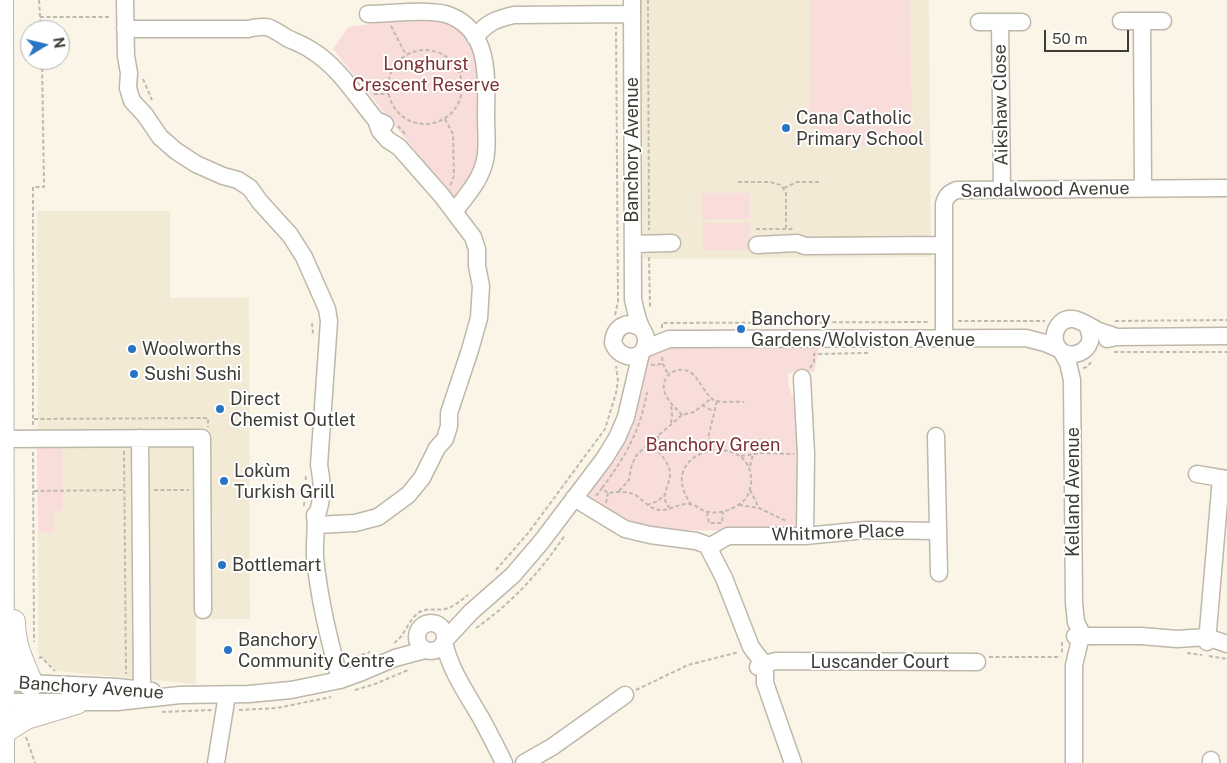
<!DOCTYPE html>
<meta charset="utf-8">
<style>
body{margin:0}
#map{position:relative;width:1227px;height:763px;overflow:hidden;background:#fbf5e8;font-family:"Public Sans",sans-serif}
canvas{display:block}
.north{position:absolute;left:20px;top:20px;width:50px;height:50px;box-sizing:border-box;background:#fff;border:1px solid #b2b1af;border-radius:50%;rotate:81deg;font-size:14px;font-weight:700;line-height:20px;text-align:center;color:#3e3c36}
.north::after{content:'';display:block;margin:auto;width:18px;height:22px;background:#2975c5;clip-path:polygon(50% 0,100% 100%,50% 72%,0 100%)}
.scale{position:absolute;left:1044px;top:30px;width:85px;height:22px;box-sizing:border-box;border:2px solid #3e3c36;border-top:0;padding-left:6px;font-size:15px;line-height:18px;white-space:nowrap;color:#3e3c36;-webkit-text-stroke:4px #fff;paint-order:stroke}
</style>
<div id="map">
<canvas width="1227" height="763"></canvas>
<div class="north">N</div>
<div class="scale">50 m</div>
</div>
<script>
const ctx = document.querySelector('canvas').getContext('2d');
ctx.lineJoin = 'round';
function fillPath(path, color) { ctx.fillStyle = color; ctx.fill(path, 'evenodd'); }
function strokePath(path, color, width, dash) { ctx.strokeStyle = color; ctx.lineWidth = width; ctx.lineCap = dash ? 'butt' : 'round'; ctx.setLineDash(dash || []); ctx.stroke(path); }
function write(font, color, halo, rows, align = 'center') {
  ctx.font = font + ' "Public Sans",sans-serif'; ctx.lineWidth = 4; ctx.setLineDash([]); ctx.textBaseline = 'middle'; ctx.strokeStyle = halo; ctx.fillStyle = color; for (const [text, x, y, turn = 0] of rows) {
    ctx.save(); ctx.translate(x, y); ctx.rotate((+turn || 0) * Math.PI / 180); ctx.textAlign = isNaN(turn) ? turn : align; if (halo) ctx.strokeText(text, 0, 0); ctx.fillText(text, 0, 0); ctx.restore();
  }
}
fillPath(new Path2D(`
 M641,0H929L931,257L643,259Z
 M37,211H170V298H249L250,619H196V684L57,671L38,654Z`), '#f2ead5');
fillPath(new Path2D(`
 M811,0H910L912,146H848L810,127Z
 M401,20C437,20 455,17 478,50L481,160L455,200L333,49L348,27Z
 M702,193H749V219L702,220Z
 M703,223H750V250H703Z
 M669,344H820L814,372L788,373L789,388L795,403L799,499L798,519L795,527L784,531L658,530L638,526L602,511L590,502L588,495L589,487L627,436L636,414L645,357Z
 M37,444H62L63,511H54V532H38Z`), '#f9dddb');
const minor = new Path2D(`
 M125,0L126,56L129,73L128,88L132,101L145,115L160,137L176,151L196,164L223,176L238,180L250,188L260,202L290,235L304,257L327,309L329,321L319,465C323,486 323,498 316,518
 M632,0L633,299C635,308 637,319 641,327C643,332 647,335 646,341C645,362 620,361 613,343C614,327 627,319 641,328
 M368,14C390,14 432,8 451,16C492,33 486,82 486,118C486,131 488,147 485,160C481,180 466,196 454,212
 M1121,21H1163
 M1142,21L1143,188
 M979,22H1022
 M1000,22L1002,189
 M125,29H248C270,24 270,28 287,38C295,42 304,45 311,50C338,66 356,96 376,120L385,124
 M475,37C488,22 496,19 514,15L632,14
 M633,244L672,243
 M757,245L797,243L805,246L944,245
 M1086,324C1104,352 1061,367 1055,341C1054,336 1055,331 1058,326C1070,310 1086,325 1099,331C1105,333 1111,335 1117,337
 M944,338V204C946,196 949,193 957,190L1227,188
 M1107,339L1117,337L1227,336
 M644,349L669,339L1026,338L1045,343L1059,349
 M1062,352L1068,363L1072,380L1074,603L1076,622L1080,630L1081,636L1074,665V763
 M802,378L806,454L805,536
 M936,436L939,573
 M140,438L142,690
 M1,439L202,438L203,610
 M1197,474L1227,479
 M574,498L625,529L650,535L696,541L707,545L724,578L751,647L764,664L765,673V683L793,763
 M315,515C317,529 314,543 315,557C319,599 329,639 340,680
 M316,525L355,523L378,517L408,495L422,478L437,448L445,439L449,426V413L470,350L479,318L481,286L477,266V249L473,237L442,196L399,147L388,140L380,131L376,120
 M711,550L714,544L728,536H805L866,530L938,531
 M417 637a14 14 0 1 1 28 0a14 14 0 1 1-28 0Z
 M1075,636H1141L1177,639L1207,637L1227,644
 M445,640L471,612L513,575L542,541L604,459L617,438L626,417L641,353
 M444,642C450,670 467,694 481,718C489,733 497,748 504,763
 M1207,642L1221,478
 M758,667L764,664L776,661L977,662
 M2,682L117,687L152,691
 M2,702H117L180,695L249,694L291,690L340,680L362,672L395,658L425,650
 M216,763L227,695
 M524,763L552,747L625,695
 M1211,763V760`);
const highway = new Path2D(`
 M1,0L2,763
 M13,622C13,645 22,663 31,684
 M2,732L26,717L76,702`);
strokePath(minor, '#beb8ab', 19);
strokePath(highway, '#beb8ab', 26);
strokePath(new Path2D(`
 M39,0L41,30
 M648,0L649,230
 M40,17H111
 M391,26L406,55
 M388 87a37 37 0 1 1 74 0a37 37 0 1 1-74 0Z
 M460,72L471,66
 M143,79L152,100
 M374,94H389
 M445,119L453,134L454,176L450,186
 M398,126L405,134
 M738,182H770L781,185L786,193V228
 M784,188L797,182H818V180
 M756,229H794
 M649,257L650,307
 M615,315L618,302L616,27
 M958,321H1045
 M1115,321L1227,320
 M312,323L313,334
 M662,328V323L930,322
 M1114,352H1227
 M662,357L663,364L668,374
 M651,365L662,364
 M810,368L814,362V354L868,353
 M1083,368L1087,367L1091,362
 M717,401L708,438L721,449
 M702,405L713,411
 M682,415C676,408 668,402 665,393C659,378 675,364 690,372C700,378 706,398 716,401C724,403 736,401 744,402
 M34,419L208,418V427
 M671,423L672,415L671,404
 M33,425V187H44L42,60
 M658,436V451
 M646,447L658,451C663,457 669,464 670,472C671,486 657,497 671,509
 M703,450L708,439
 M124,451L126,674
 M33,452L34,642
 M741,456L761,453L794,454
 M750,466L753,454
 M602,488C625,457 640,432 647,392
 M154,490H189
 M750,490L759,508
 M34,491L124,490
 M619,491L629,480L631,468L635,457L645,447L682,415L694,412L712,398
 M596,496L602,488L608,493C617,492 628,490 637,496C643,500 647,506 655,509C667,513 676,504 688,504C693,504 698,507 702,510C715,515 727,512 738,505C747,500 750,492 751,483C755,427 651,448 691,504
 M606,503L608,493
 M647,505L658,501L664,495
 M739,505L759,508L786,521
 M304,506L306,475
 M707,512L709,523H722L723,512
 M496,570L529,532L605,429L616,393L618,380L616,366
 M476,628C512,603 541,571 565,535
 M1062,642V653
 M394,643C405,636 407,622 418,613C427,607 436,611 445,609C454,607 461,600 468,595
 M1187,653L1202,655
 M1209,656L1227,659
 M989,657H1061
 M39,658L41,657L55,671
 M349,659L370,652
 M355,690L375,684L408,670
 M636,690L688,665L739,652
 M239,710L277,708L331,697
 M162,712L212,710
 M26,737L35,763`), '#bfbab0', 2, [4, 2.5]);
strokePath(minor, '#fff', 16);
strokePath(highway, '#fff', 24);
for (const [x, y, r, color] of [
 [786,128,5,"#2975c5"],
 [741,329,5,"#2975c5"],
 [132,349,5,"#2975c5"],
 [134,374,5,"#2975c5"],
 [220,409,5,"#2975c5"],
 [224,481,5,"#2975c5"],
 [222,565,5,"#2975c5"],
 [228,650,5,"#2975c5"]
]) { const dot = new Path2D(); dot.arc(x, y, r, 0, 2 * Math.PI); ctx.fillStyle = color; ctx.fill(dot); strokePath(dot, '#fff', 2); }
write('18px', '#7f3132', '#fff', [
 ["Longhurst",426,64],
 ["Crescent Reserve",426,85],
 ["Banchory Green",713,445]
]);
write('18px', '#3e3c36', '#fff', [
 ["Aikshaw Close",1001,105,-91],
 ["Banchory Avenue",632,150,-90],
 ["Sandalwood Avenue",1045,190,-1],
 ["Kelland Avenue",1073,492,-90],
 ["Whitmore Place",838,533,-2],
 ["Luscander Court",880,662],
 ["Banchory Avenue",91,688,4]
]);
write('18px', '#3e3c36', '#fff', [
 ["Cana Catholic",796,118],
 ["Primary School",796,139],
 ["Banchory",751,319],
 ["Gardens/Wolviston Avenue",751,340],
 ["Woolworths",142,349],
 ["Sushi Sushi",144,374],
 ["Direct",230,399],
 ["Chemist Outlet",230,420],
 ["Lokùm",234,471],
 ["Turkish Grill",234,492],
 ["Bottlemart",232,565],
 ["Banchory",238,640],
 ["Community Centre",238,661]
], 'left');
</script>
